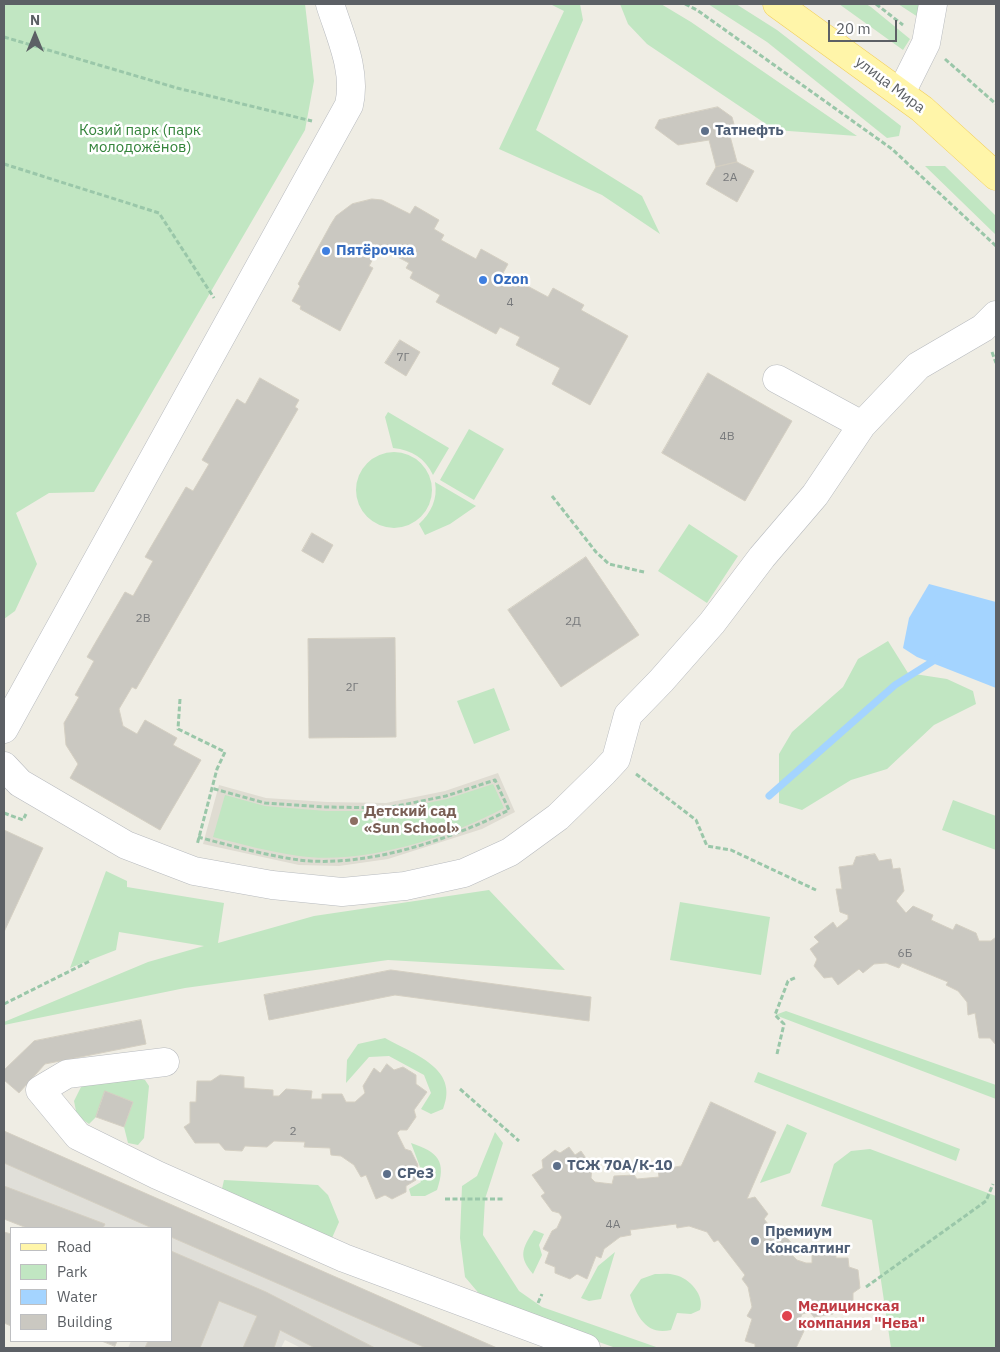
<!DOCTYPE html>
<meta charset="utf-8">
<style>
body{margin:0}
#map{position:relative;width:1000px;height:1352px;overflow:hidden;background:#efede4;font-family:"IBM Plex Sans",sans-serif}
canvas{display:block}
.frame{position:absolute;inset:0;border:5px solid #5c6065;pointer-events:none}
.legend{position:absolute;left:10px;top:1227px;width:162px;height:115px;box-sizing:border-box;background:#fff;border:1px solid #bebfc1;margin:0;padding:6px 9px;list-style:none;font-size:15px;color:#5c6065}
.legend li{display:flex;align-items:center;gap:10px;height:25px}
.legend b{width:25px;border:1px solid #bebfc1}
.north{position:absolute;left:10px;top:10px;width:50px;height:50px;-webkit-text-stroke:4px #fff;paint-order:stroke;rotate:0deg;font-size:14px;font-weight:700;line-height:20px;text-align:center;color:#5c6065}
.north::after{content:'';display:block;margin:auto;width:18px;height:22px;background:#5c6065;clip-path:polygon(50% 0,100% 100%,50% 72%,0 100%)}
.scale{position:absolute;left:828px;top:20px;width:69px;height:22px;box-sizing:border-box;border:2px solid #5c6065;border-top:0;padding-left:6px;font-size:15px;line-height:18px;white-space:nowrap;color:#5c6065;-webkit-text-stroke:4px #fff;paint-order:stroke}
</style>
<div id="map">
<canvas width="1000" height="1352"></canvas>
<div class="frame"></div>
<ul class="legend">
<li><b style="height:6px;background:#fff5a9"></b>Road</li>
<li><b style="height:14px;background:#c1e6c2"></b>Park</li>
<li><b style="height:14px;background:#a4d4ff"></b>Water</li>
<li><b style="height:14px;background:#cac8c1"></b>Building</li>
</ul>
<div class="north">N</div>
<div class="scale">20 m</div>
</div>
<script>
const ctx = document.querySelector('canvas').getContext('2d');
ctx.lineJoin = 'round';
function fillPath(path, color) { ctx.fillStyle = color; ctx.fill(path, 'evenodd'); }
function strokePath(path, color, width, dash) { ctx.strokeStyle = color; ctx.lineWidth = width; ctx.lineCap = dash ? 'butt' : 'round'; ctx.setLineDash(dash || []); ctx.stroke(path); }
function write(font, color, halo, rows, align = 'center') {
  ctx.font = font + ' "IBM Plex Sans",sans-serif'; ctx.lineWidth = 5; ctx.setLineDash([]); ctx.textBaseline = 'middle'; ctx.strokeStyle = halo; ctx.fillStyle = color; for (const [text, x, y, turn = 0] of rows) {
    ctx.save(); ctx.translate(x, y); ctx.rotate((+turn || 0) * Math.PI / 180); ctx.textAlign = isNaN(turn) ? turn : align; if (halo) ctx.strokeText(text, 0, 0); ctx.fillText(text, 0, 0); ctx.restore();
  }
}
fillPath(new Path2D(`
 M4,1131L497,1348H301L285,1340L281,1348H128L131,1341H171V1228H27L4,1219Z`), '#e0dfd9');
fillPath(new Path2D(`
 M498,773L515,812L482,829L388,859L339,866L299,865L203,844L219,785L266,798L327,802L386,803L445,791Z`), '#dfdcd2');
fillPath(new Path2D(`
 M4,4H305L314,81L305,130L94,492L49,493L16,513L37,564L15,611L4,619Z
 M550,4H580L583,20L536,130L642,196L660,234L602,195L499,149L564,11Z
 M620,4H661L691,22L857,136L775,130L647,44L628,24Z
 M708,4H736L777,30L901,126L899,136L887,138L767,42Z
 M839,4H866L871,7L910,39L903,50Z
 M898,4H924L918,17Z
 M925,166H945L996,216V235Z
 M388,412L449,448L433,475C425,458 412,450 393,448L385,417Z
 M469,429L504,449L474,500L440,480Z
 M356 490a38 38 0 1 1 76 0a38 38 0 1 1-76 0Z
 M435,482L476,506L450,524L425,535L419,524C431,513 438,499 435,482Z
 M689,524L738,556L707,603L658,571Z
 M888,641L908,673L947,679L973,691L976,704L934,725L887,769L851,780L802,810L779,803V754L792,732L843,687L858,659Z
 M494,688L510,730L474,744L457,701Z
 M493,784L504,808C448,838 363,865 299,856C270,852 241,844 213,837L225,795L265,806L326,811H387L447,799Z
 M953,800L996,816V850L942,830Z
 M106,871L127,881V887L224,903L218,943L314,916L489,890L565,970L388,960L185,988L4,1025V1022L148,962L204,946L119,932L116,950L70,968Z
 M680,902L770,917L761,975L670,960Z
 M786,1011L996,1085V1099L775,1015Z
 M385,1038C413,1054 460,1068 443,1109L431,1114L421,1109L431,1093L424,1075L389,1056L369,1057L346,1083L347,1060L358,1044Z
 M758,1072L960,1149L956,1161L754,1082Z
 M131,1078L145,1080L149,1086L144,1138L138,1145L128,1143L124,1127L133,1102L105,1092L96,1117L89,1124L77,1116L74,1101L82,1085Z
 M787,1124L807,1133L790,1173L760,1183Z
 M495,1132L503,1143L485,1199L483,1235L519,1291L542,1307L659,1348H616L487,1303L465,1277L460,1238L462,1186L477,1176Z
 M411,1143C438,1152 447,1161 437,1190L425,1196H411L409,1189L421,1182L417,1173L420,1167Z
 M870,1149L996,1196V1348H891L872,1220L821,1206L834,1164L851,1151Z
 M224,1180L318,1185L328,1195L339,1222L332,1238L221,1193Z
 M534,1230L544,1234L539,1245L542,1255L533,1274C518,1256 522,1249 534,1230Z
 M615,1252L601,1299L589,1301L581,1298L598,1266Z
 M655,1274C661,1274 669,1273 675,1275C690,1278 705,1296 700,1310L691,1314L677,1313L671,1330C646,1336 636,1315 630,1295L641,1279Z`), '#c1e6c2');
fillPath(new Path2D(`
 M929,584L996,602V688L917,657L903,648L909,618Z`), '#a4d4ff');
strokePath(new Path2D(`
 M769,796L895,685L938,658`), '#a4d4ff', 7);
const building = new Path2D(`
 M718,107L732,117L737,135L730,136L737,162L716,167L709,140L678,145L655,128L659,120Z
 M737,162L754,171L737,202L706,184L716,167Z
 M372,199L382,200L410,214L415,206L439,220L434,229L444,235L441,240L476,259L481,249L508,264L503,273L548,297L553,288L584,305L581,310L628,336L590,405L552,384L560,368L516,345L520,337L500,327L496,334L436,302L440,295L410,278L413,272L406,268L409,263L375,245L370,255L374,257L369,266L373,268L340,331L300,309L301,306L292,301L300,286L298,284L331,224L336,216L352,204Z
 M400,340L420,352L406,376L385,363Z
 M708,373L792,421L745,501L662,453Z
 M260,378L299,400L295,407L298,409L136,689L132,687L119,709L123,726L137,734L145,720L177,738L173,745L201,760L160,830L70,778L78,764L66,745L64,723L79,697L75,695L94,661L87,657L125,592L133,596L153,561L145,557L186,487L193,491L209,464L202,460L237,399L245,404Z
 M312,533L333,545L323,563L302,551Z
 M586,557L639,635L561,687L508,610Z
 M395,638L396,737L309,738L308,639Z
 M4,830L43,848L4,932Z
 M875,854L879,861L891,859L893,869L900,868L904,891L896,901L906,913L913,906L933,915L931,920L953,930L956,924L976,933L979,941H991L996,937V1045L990,1038H979L975,1013L968,1015L967,1002L958,991L946,985L948,982L902,963L899,968L886,963L874,964L863,973L859,969L838,985L832,977L824,978L814,966L817,959L810,949L819,942L814,937L833,922L837,928L848,919V915L840,912L836,889H842L839,867L853,865L856,857Z
 M391,970L591,997L589,1021L395,995L269,1020L264,995Z
 M141,1020L146,1044L45,1064L19,1093L4,1080V1070L34,1041Z
 M387,1064L394,1070L403,1067L416,1075V1084L427,1092L414,1110L416,1117L407,1130H400L397,1133L405,1149L411,1151L418,1165L414,1174L416,1180L406,1186V1192L392,1199L385,1195L376,1199L366,1175L361,1177L354,1165L341,1156L331,1155L330,1148L304,1147L305,1142L274,1141L267,1147L245,1146L242,1151L225,1150L219,1143H195L184,1127L190,1123V1102H196L197,1081H211L220,1075L244,1077V1088L273,1090V1096H279L286,1089L312,1091L311,1099H322V1094H342L346,1102H355L365,1093L363,1086L374,1068L380,1073Z
 M105,1091L133,1102L124,1127L96,1117Z
 M711,1102L776,1132L747,1199L755,1197L768,1214L764,1219L776,1234L781,1231L795,1247L792,1255L797,1260L806,1263H812V1255L836,1254V1258H848L849,1267L858,1270L860,1288L853,1293V1306L834,1307L833,1314L814,1317L810,1312L802,1314L799,1322L804,1331L796,1348H755V1344L745,1341L752,1319L747,1316L752,1307L748,1287L742,1279L745,1275L718,1240L714,1242L707,1232L689,1226L677,1228L676,1224L630,1230L631,1235L620,1237L604,1249L601,1258L596,1256L587,1279L577,1274L570,1279L555,1273V1267L545,1263L549,1252L543,1249L552,1231L557,1228L562,1217L559,1213L552,1211L541,1196L545,1193L532,1175L543,1168L542,1160L555,1150L560,1153L569,1147L575,1155L581,1151L592,1167L591,1178L595,1182L612,1184L614,1176L634,1175L637,1179L659,1177L658,1170L681,1166Z
 M4,1131L497,1348H426L171,1237V1228H152L4,1163Z
 M4,1186L105,1224L103,1228H27L4,1219Z
 M4,1232L11,1234V1326L4,1323Z
 M171,1251L266,1292L375,1348H315L280,1330L274,1348H243L257,1316L219,1301L200,1348H145L148,1341H171Z
 M102,1341H117L115,1346Z`);
fillPath(building, '#cac8c1');
strokePath(building, '#d4cfc2', 1);
const minor = new Path2D(`
 M901,93L926,43L933,4
 M777,379L862,425L918,366L983,328L996,315
 M4,729L349,105C357,71 340,36 330,4
 M4,766L20,783L126,845L194,871L272,885L342,892L405,886L464,873L510,852L558,817L603,773L616,759L628,715L661,681L712,623L762,557L815,495L862,425
 M165,1062L67,1074L40,1090L78,1136L157,1175L344,1258L586,1348`);
const major = new Path2D(`
 M777,4L922,109L996,176`);
strokePath(minor, '#b7babe', 29);
strokePath(major, '#f2ce5a', 29);
strokePath(new Path2D(`
 M685,4L697,10L892,149L996,246
 M876,4L903,25
 M4,37L177,88L312,121
 M945,59L996,104
 M4,164L159,213L214,298
 M992,352L996,363
 M552,496L596,552L609,564L644,572
 M180,699L178,729L225,752L217,769L197,845
 M636,774L696,820L707,846L731,850L816,890
 M4,813L23,820L26,814
 M198,837C228,845 269,856 299,860C366,868 449,840 509,810L495,780L446,796L387,808L326,807L265,803L211,788
 M4,1004L90,961
 M777,1054L784,1024L775,1015L788,981L797,977
 M460,1089L519,1141
 M445,1199H505
 M866,1287L986,1201L993,1184
 M538,1303L542,1294`), '#9ac7a9', 3, [5, 2.5]);
strokePath(minor, '#fff', 28);
strokePath(major, '#fff5a9', 28);
for (const [x, y, r, color] of [
 [705,131,5,"#5c6f8a"],
 [326,251,5,"#3f7fe0"],
 [483,280,5,"#3f7fe0"],
 [354,821,5,"#8d6e63"],
 [557,1166,5,"#5c6f8a"],
 [387,1174,5,"#5c6f8a"],
 [755,1241,5,"#5c6f8a"],
 [787,1316,6,"#e0444e"]
]) { const dot = new Path2D(); dot.arc(x, y, r, 0, 2 * Math.PI); ctx.fillStyle = color; ctx.fill(dot); strokePath(dot, '#fff', 2); }
write('12px', '#787a7c', null, [
 ["2А",730,178],
 ["4",510,303],
 ["7Г",403,358],
 ["4В",727,437],
 ["2В",143,619],
 ["2Д",573,622],
 ["2Г",352,688],
 ["6Б",905,954],
 ["2",293,1132],
 ["4А",613,1225]
]);
write('15px', '#5c6065', '#fff', [
 ["улица Мира",890,85,37]
]);
write('15px', '#34843b', '#fff', [
 ["Козий парк (парк",140,131],
 ["молодожёнов)",140,148]
]);
write('bold 15px', '#4e5e75', '#fff', [
 ["Татнефть",715,131],
 ["ТСЖ 70А/К-10",567,1166],
 ["СРеЗ",397,1174],
 ["Премиум",765,1232],
 ["Консалтинг",765,1249]
], 'left');
write('bold 15px', '#366cbe', '#fff', [
 ["Пятёрочка",336,251],
 ["Ozon",493,280]
], 'left');
write('bold 15px', '#785e54', '#fff', [
 ["Детский сад",364,812],
 ["«Sun School»",364,829]
], 'left');
write('bold 15px', '#be3a42', '#fff', [
 ["Медицинская",798,1307],
 ["компания \"Нева\"",798,1324]
], 'left');
</script>
